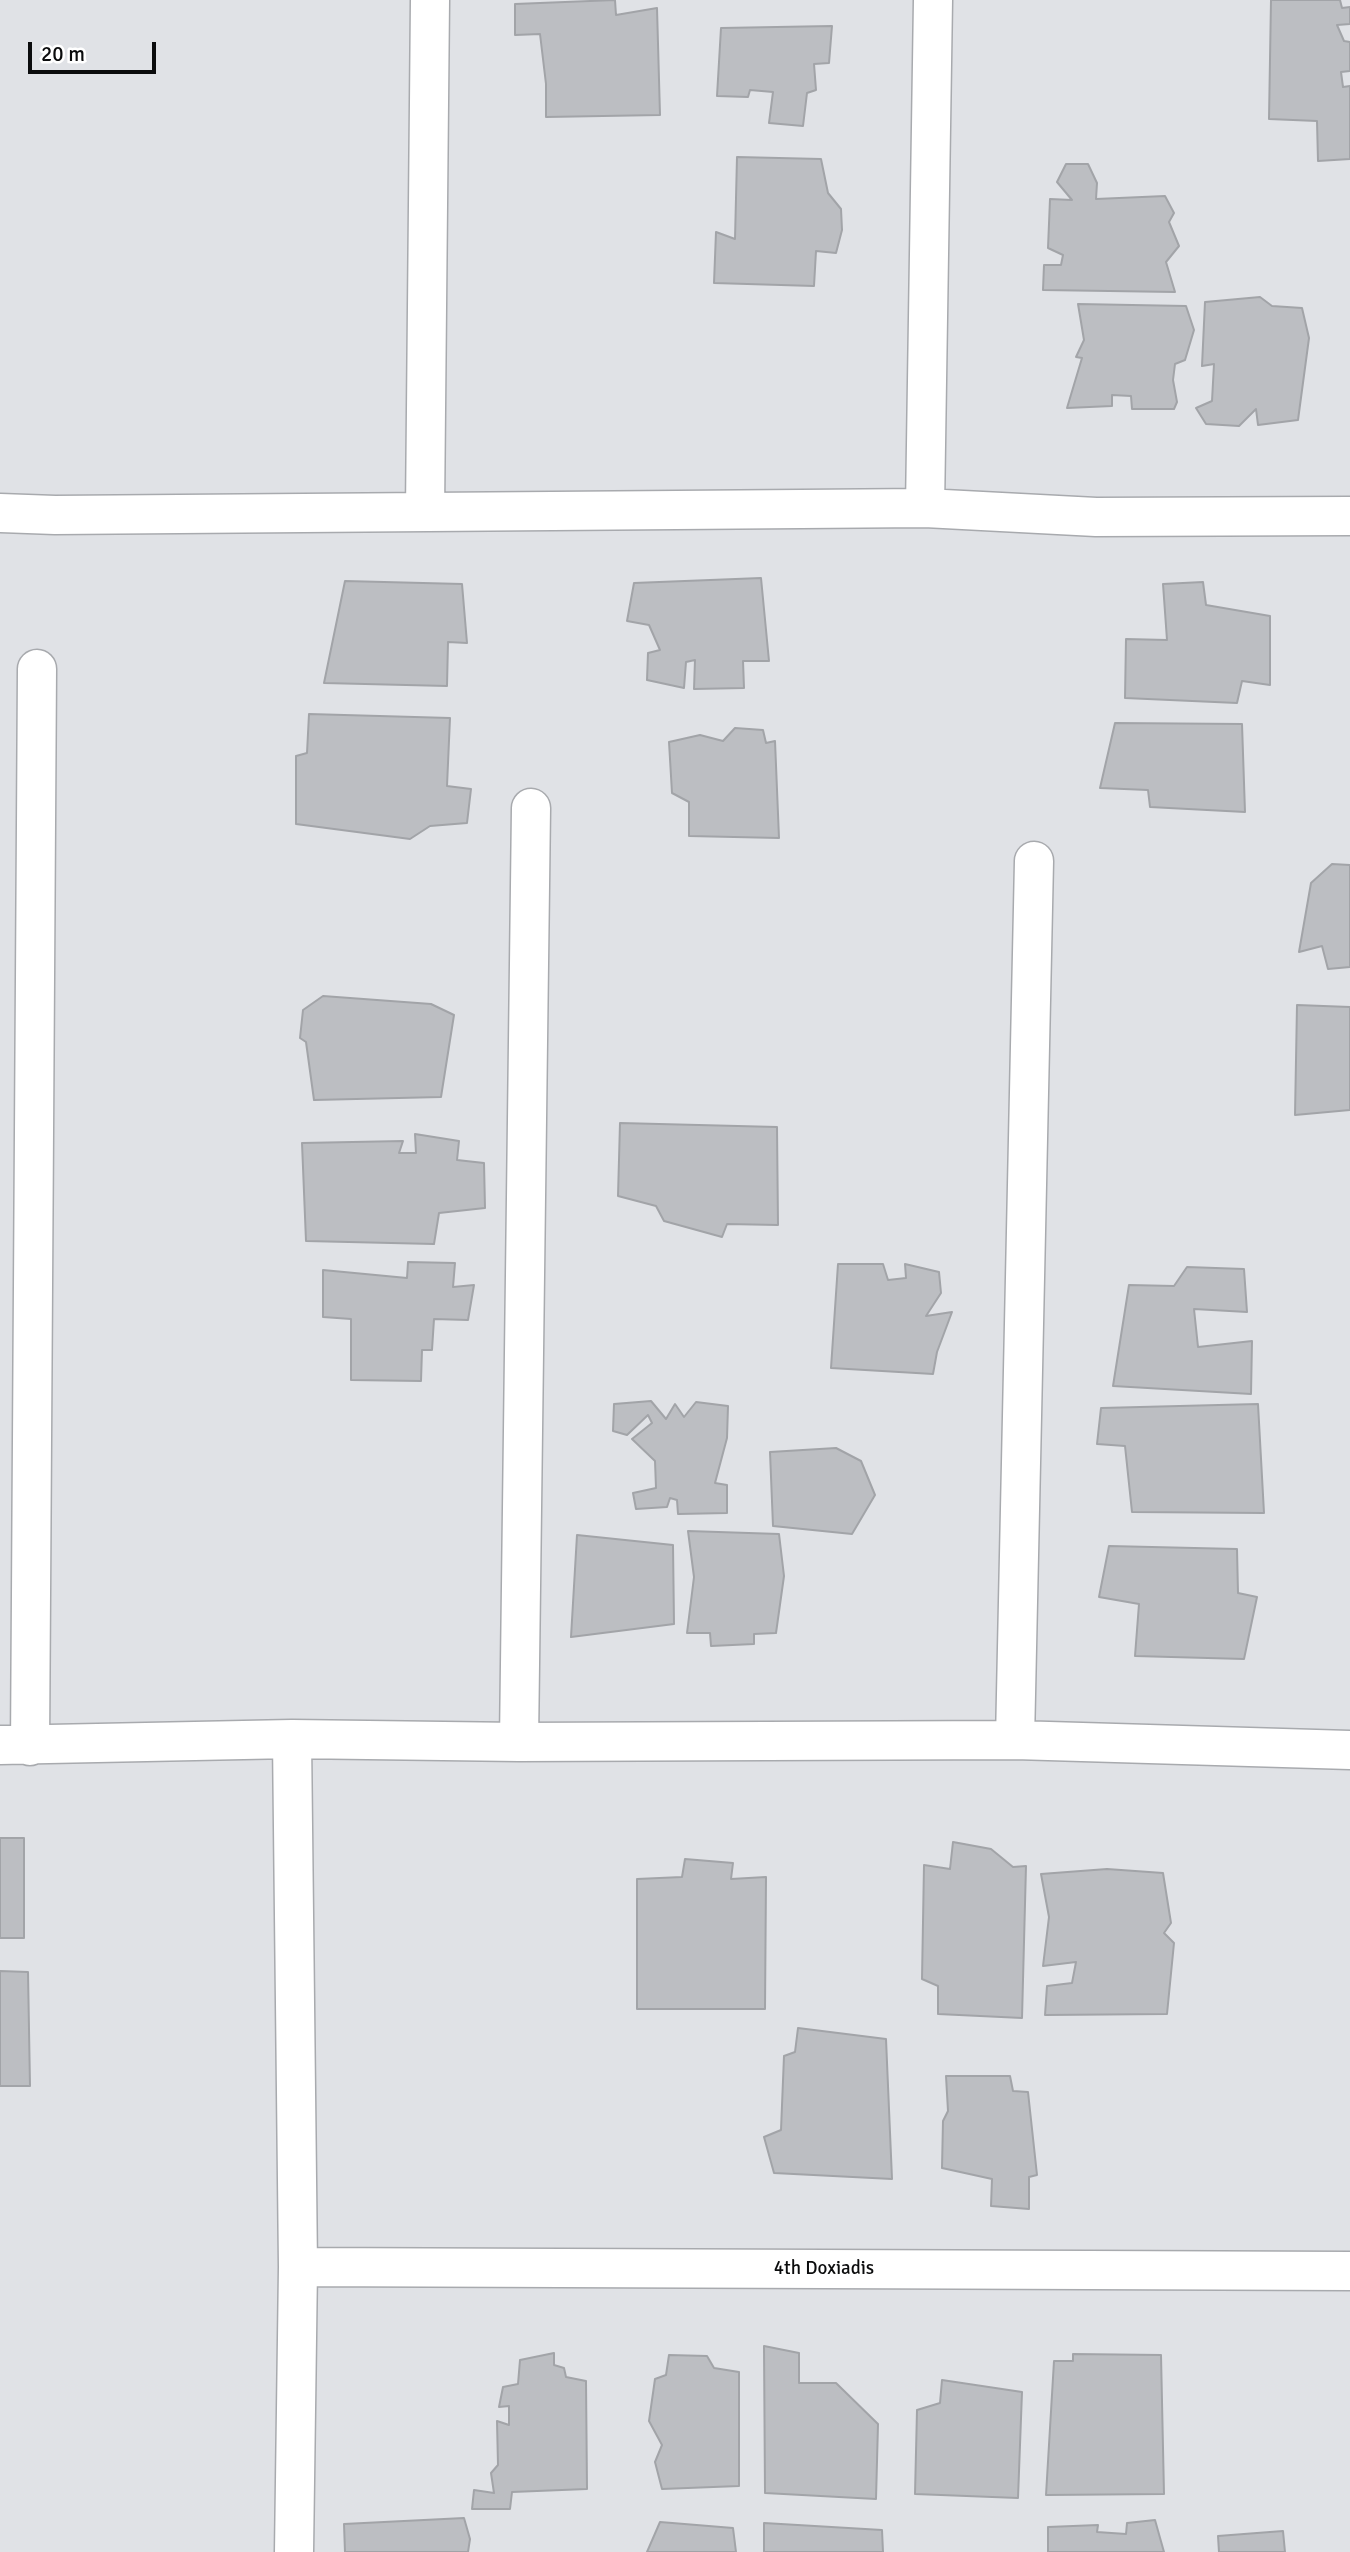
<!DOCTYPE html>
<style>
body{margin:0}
#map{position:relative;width:1350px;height:2552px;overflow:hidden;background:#e0e2e6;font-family:Signika,sans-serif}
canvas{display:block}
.scale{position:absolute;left:28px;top:42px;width:128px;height:32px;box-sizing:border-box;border:4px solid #0b0c0d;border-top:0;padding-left:9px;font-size:21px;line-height:24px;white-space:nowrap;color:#0b0c0d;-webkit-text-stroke:5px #fff;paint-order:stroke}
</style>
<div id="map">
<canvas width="1350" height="2552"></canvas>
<div class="scale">20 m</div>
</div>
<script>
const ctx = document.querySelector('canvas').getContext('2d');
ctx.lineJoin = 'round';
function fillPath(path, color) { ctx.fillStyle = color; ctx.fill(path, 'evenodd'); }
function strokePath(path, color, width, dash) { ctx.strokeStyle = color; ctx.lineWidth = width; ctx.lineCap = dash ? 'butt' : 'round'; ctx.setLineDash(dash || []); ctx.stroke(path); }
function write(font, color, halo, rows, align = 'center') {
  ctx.font = font + ' Signika,sans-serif'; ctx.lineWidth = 6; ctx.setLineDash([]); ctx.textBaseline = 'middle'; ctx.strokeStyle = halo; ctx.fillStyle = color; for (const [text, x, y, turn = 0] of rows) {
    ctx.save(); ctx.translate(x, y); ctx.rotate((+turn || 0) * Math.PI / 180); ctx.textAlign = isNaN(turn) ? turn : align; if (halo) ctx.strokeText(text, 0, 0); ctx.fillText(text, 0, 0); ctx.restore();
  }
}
const building = new Path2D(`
 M615,0L616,15L657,8L660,115L546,117V84L540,34L515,35V4Z
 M1271,0H1340L1342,8L1350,7V24L1337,25L1344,41L1350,42V71L1341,72L1343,87L1350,86V159L1318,161L1317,121L1269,119Z
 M832,26L829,63L814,64L816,90L807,93L803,126L769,123L773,92L750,90L748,97L717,96L721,28Z
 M737,157L821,159L828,193L841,209L842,230L836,253L816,251L814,286L714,283L716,232L735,239Z
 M1066,164H1088L1097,183L1096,199L1165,196L1174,213L1169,222L1179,246L1166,262L1175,292L1043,290L1044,265H1061L1063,255L1048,248L1050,199L1072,200L1057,182Z
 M1260,297L1272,306L1302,308L1309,338L1298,420L1258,425L1256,409L1239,426L1206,424L1196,408L1212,401L1214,364L1202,366L1205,302Z
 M1078,304L1186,306L1194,330L1185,360L1175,364L1173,380L1177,402L1174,409H1132L1131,396L1112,395V406L1067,408L1082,358L1076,357L1084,340Z
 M761,578L769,661H743L744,688L694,689L695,660L686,662L684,688L647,680L648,653L660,650L649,625L627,621L634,583Z
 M345,581L462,584L467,643L448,642L447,686L324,683Z
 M1203,582L1206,605L1270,616V685L1242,681L1237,703L1125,698L1126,639L1167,640L1163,584Z
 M309,714L450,718L447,786L471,789L467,823L430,826L410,839L296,824V756L307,753Z
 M1115,723L1242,724L1245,812L1150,807L1148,790L1100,788Z
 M735,728L763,730L766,743L775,741L779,838L689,836V802L672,793L669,742L700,735L723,741Z
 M1332,864L1350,865V967L1328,969L1322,946L1299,952L1311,883Z
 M323,996L431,1004L454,1015L441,1097L314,1100L306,1042L300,1038L303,1010Z
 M1297,1005L1350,1007V1110L1295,1115Z
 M620,1123L777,1127L778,1225L727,1224L722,1237L664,1221L656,1206L618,1196Z
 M415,1134L459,1141L457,1160L484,1163L485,1208L439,1213L434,1244L306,1241L302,1143L403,1141L399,1153H416Z
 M408,1262L455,1263L453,1287L474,1285L468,1320L434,1319L432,1350H422L421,1381L351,1380V1319L323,1317V1270L407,1278Z
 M838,1264H883L888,1280L906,1278L905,1264L939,1272L941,1293L926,1316L952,1312L937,1352L933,1374L831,1368Z
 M1187,1267L1244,1269L1247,1312L1194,1309L1198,1347L1252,1341L1251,1394L1113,1386L1129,1285L1174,1286Z
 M651,1401L666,1419L675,1404L684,1417L696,1402L728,1406L727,1438L715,1483L727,1485V1513L678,1514L677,1500L670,1498L667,1507L636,1509L633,1493L656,1488L655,1461L632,1439L652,1423L648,1415L627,1435L613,1431L614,1404Z
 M1258,1404L1264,1513L1132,1512L1125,1446L1097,1444L1101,1408Z
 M836,1448L861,1461L875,1495L852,1534L773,1526L770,1452Z
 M688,1531L779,1534L784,1576L776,1633L754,1634V1644L711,1646L710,1633H687L694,1577Z
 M577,1535L673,1545L674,1624L571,1637Z
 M1109,1546L1237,1549L1238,1593L1257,1597L1244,1659L1135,1656L1139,1604L1099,1597Z
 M0,1838H24V1938H0Z
 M953,1842L991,1849L1013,1867L1026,1866L1022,2018L938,2014V1986L922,1979L924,1865L950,1869Z
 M685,1859L733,1863L731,1879L766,1877L765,2009H637V1879L682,1877Z
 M1107,1869L1163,1873L1171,1923L1164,1933L1174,1943L1167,2014L1045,2015L1047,1986L1072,1983L1076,1962L1043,1966L1049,1917L1041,1874Z
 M0,1971L28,1972L30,2086H0Z
 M798,2028L886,2039L892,2179L774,2173L764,2137L781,2130L784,2056L795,2052Z
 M946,2076H1010L1013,2091L1028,2092L1037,2175L1029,2177V2209L991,2206L992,2179L942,2168L943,2121L948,2111Z
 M764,2346L799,2353V2383H836L878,2424L876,2499L765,2493Z
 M554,2353V2365L564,2368L566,2377L586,2381L587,2489L512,2492L510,2509H472L474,2490L494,2493L491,2473L498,2465L497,2421L509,2425V2406L499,2407L503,2387L518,2384L520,2360Z
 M1073,2354L1161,2355L1164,2494L1046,2495L1054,2361H1073Z
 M669,2355L707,2356L714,2368L739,2372V2486L662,2489L655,2462L662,2445L649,2421L655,2379L666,2375Z
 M942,2380L1022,2392L1018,2498L915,2494L917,2410L940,2403Z
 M464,2518L470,2539L468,2552H345L344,2524Z
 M1155,2520L1164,2552H1048V2527L1098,2525L1097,2532L1126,2534L1127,2523Z
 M660,2522L733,2528L736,2552H647Z
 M764,2523L882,2530L883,2552H764Z
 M1283,2531L1285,2552H1219L1218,2536Z`);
fillPath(building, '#bcbec2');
strokePath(building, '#a2a4a8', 2);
const street = new Path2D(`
 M925,508L933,0
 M425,512L430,0
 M0,513L55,515L925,508L1096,517L1350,516
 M292,1739L298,2267L294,2552
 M1015,1740L1034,861
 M519,1742L531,808
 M0,1745L292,1739L519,1742L1015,1740L1350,1750
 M30,1746L37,669
 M298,2267L1350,2271`);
strokePath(street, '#a8aaae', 41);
strokePath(street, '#fff', 38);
write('19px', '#0b0c0d', '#fff', [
 ["4th Doxiadis",824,2269]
]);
</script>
